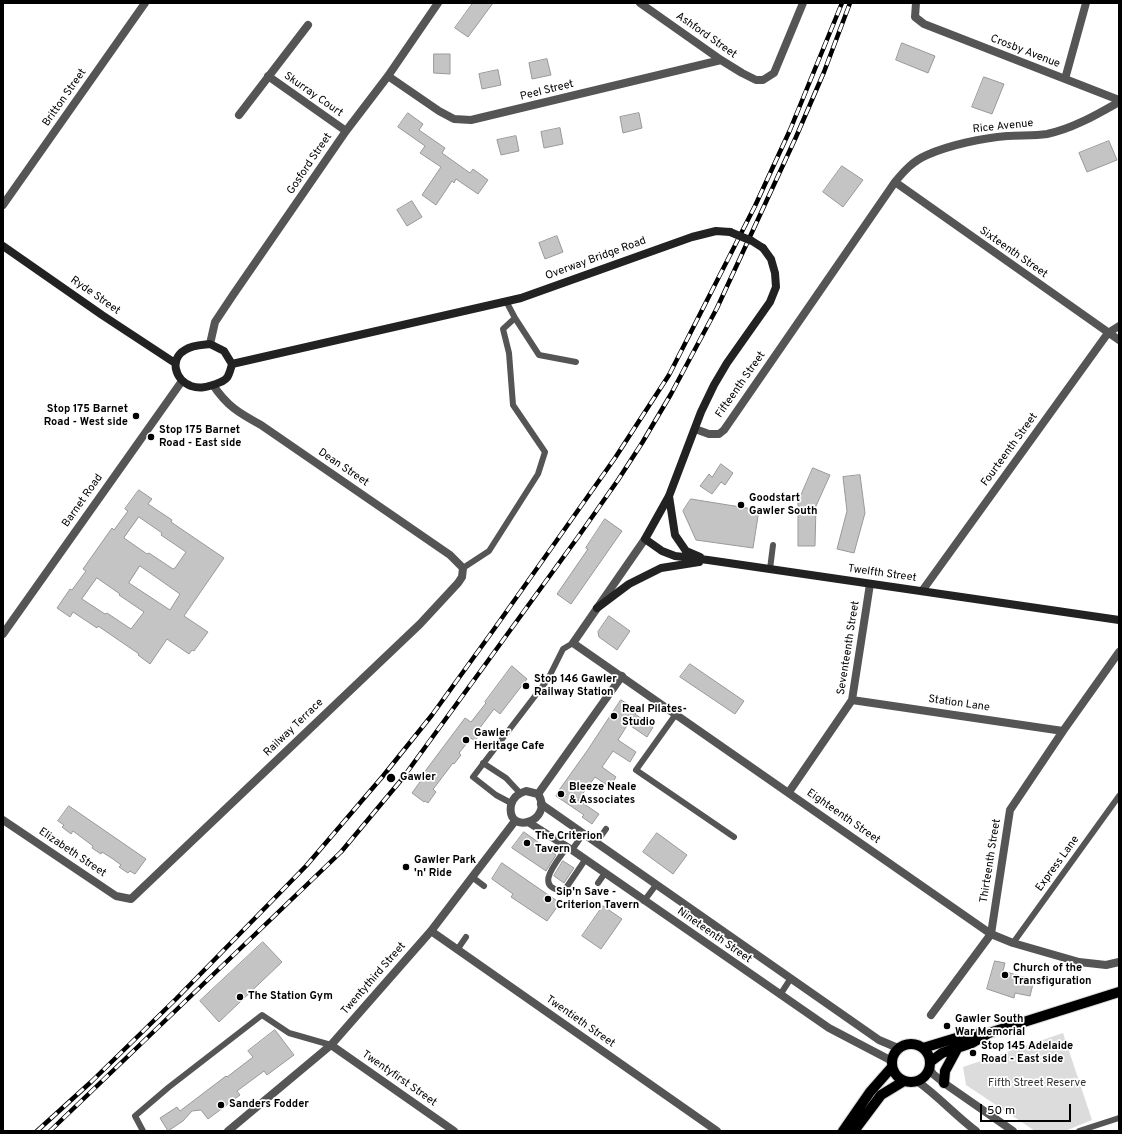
<!DOCTYPE html>
<style>
body{margin:0}
#map{position:relative;width:1122px;height:1134px;overflow:hidden;background:#fff;font-family:Overpass,sans-serif}
canvas{display:block}
.frame{position:absolute;inset:0;border:4px solid #000;pointer-events:none}
.scale{position:absolute;left:980px;top:1104px;width:91px;height:18px;box-sizing:border-box;border:2px solid #000;border-top:0;padding-left:5px;font-size:12px;line-height:14px;white-space:nowrap;color:#000;-webkit-text-stroke:3px #fff;paint-order:stroke}
</style>
<div id="map">
<canvas width="1122" height="1134"></canvas>
<div class="frame"></div>
<div class="scale">50 m</div>
</div>
<script>
const ctx = document.querySelector('canvas').getContext('2d');
ctx.lineJoin = 'round';
function fillPath(path, color) { ctx.fillStyle = color; ctx.fill(path, 'evenodd'); }
function strokePath(path, color, width, dash) { ctx.strokeStyle = color; ctx.lineWidth = width; ctx.lineCap = dash ? 'butt' : 'round'; ctx.setLineDash(dash || []); ctx.stroke(path); }
function write(font, color, halo, rows, align = 'center') {
  ctx.font = font + ' Overpass,sans-serif'; ctx.lineWidth = 3.5; ctx.setLineDash([]); ctx.textBaseline = 'middle'; ctx.strokeStyle = halo; ctx.fillStyle = color; for (const [text, x, y, turn = 0] of rows) {
    ctx.save(); ctx.translate(x, y); ctx.rotate((+turn || 0) * Math.PI / 180); ctx.textAlign = isNaN(turn) ? turn : align; if (halo) ctx.strokeText(text, 0, 0); ctx.fillText(text, 0, 0); ctx.restore();
  }
}
fillPath(new Path2D(`
 M1063,1033L1092,1120L1065,1131H1035L966,1085L963,1067Z`), '#dcdcdc');
const building = new Path2D(`
 M473,3H493L468,37L455,28Z
 M902,43L935,56L928,73L896,60Z
 M434,54H450V74L434,73Z
 M547,59L551,75L532,79L529,63Z
 M498,70L501,85L482,89L479,74Z
 M984,77L1004,84L992,114L972,107Z
 M408,113L423,124L419,130L445,148L442,153L470,173L473,169L488,180L478,194L456,179L454,183L452,181L436,205L422,195L441,167L420,153L425,146L398,127Z
 M639,113L642,128L623,133L620,117Z
 M560,128L563,144L544,148L541,132Z
 M516,136L519,151L501,155L497,140Z
 M1109,141L1117,160L1087,172L1079,153Z
 M842,166L863,180L843,207L823,192Z
 M412,201L422,217L407,226L397,210Z
 M557,236L563,252L545,259L539,243Z
 M721,464L733,473L725,485L721,482L712,494L700,486L709,474L712,477Z
 M813,468L830,475L816,506L815,546H798V502Z
 M860,475L865,513L854,553L837,549L847,511L843,477Z
 M139,490L152,499L148,504L172,520L171,522L224,558L184,616L208,632L194,651L192,650L189,654L167,639L150,664L138,655L139,654L98,626L97,628L73,612L70,617L57,608L70,589L72,590L83,575L86,571L83,569L112,528L114,530L128,511L125,509ZM139,517L162,533L161,535L186,552L175,568L173,569L149,553L147,554L124,538ZM140,566L180,594L170,610L129,583ZM97,578L120,594L119,595L144,612L131,629L107,613L105,614L82,599Z
 M691,499L759,510L753,548L696,540L683,511Z
 M605,519L622,531L571,604L557,594L588,549L586,548Z
 M609,616L630,631L617,650L599,637L598,632Z
 M690,664L744,701L735,714L680,677Z
 M512,666L527,679L500,714L494,709L479,729L482,731L475,741L471,738L459,753L461,755L454,764L453,763L434,788L433,789L436,792L428,803L425,801L424,802L412,793L425,775L423,774L465,718L471,722L475,717L486,703L485,702Z
 M621,700L638,710L635,714L653,727L647,737L628,724L618,740L636,752L630,762L613,751L602,767L616,777L610,787L595,777L578,800L599,814L592,824L582,817L584,815L556,796L557,793L587,751Z
 M69,806L146,859L135,874L130,871L128,873L119,867L121,865L113,859L102,852L101,854L92,848L93,846L73,831L71,834L62,827L64,825L58,821Z
 M524,832L556,855L546,871L512,848Z
 M657,833L687,855L673,874L643,852Z
 M563,861L574,868L564,883L554,876Z
 M502,863L560,903L547,921L511,897L513,894L492,879Z
 M603,906L622,919L601,949L582,936Z
 M263,942L282,962L219,1022L200,1001Z
 M995,961L1005,963L1003,971L1034,980L1030,996L1015,993L1014,998L987,989Z
 M275,1030L294,1055L267,1075L264,1071L237,1091L240,1095L208,1119L201,1110L192,1111L183,1121L168,1131L160,1118L177,1107L180,1111L226,1076L227,1077L253,1057L248,1051Z`);
fillPath(building, '#c4c4c4');
strokePath(building, '#999', 1);
const primary = new Path2D(`
 M892 1063a19 19 0 1 1 38 0a19 19 0 1 1-38 0Z
 M923,1048L966,1035L985,1033
 M930,1062L942,1053L972,1043L989,1033L1119,992
 M944,1083L945,1071L958,1047
 M843,1131L870,1092L892,1067
 M854,1131L881,1095L904,1081`);
strokePath(primary, '#dbdbdb', 12);
strokePath(new Path2D(`
 M515,318L539,355L576,362
 M463,568L489,551L538,474L545,452L513,405L509,353L503,329L515,318L506,301
 M770,569L773,545
 M676,714L636,770L734,837
 M483,763L506,778L520,793
 M511,803L496,795L473,777L548,679L563,649L573,643
 M596,843L606,829
 M567,847C557,862 532,888 564,891L585,860
 M572,850L583,834
 M472,877L484,886
 M598,883L605,873
 M644,901L656,885
 M1013,943L1119,796
 M457,950L466,937
 M780,995L791,978
 M143,1131L135,1116L169,1087L262,1015L289,1033L331,1045
 M1079,1131L1119,1118`), '#555', 6);
strokePath(new Path2D(`
 M640,3L721,60L742,73L756,80H763L774,73L803,3
 M916,3L915,17L924,24L1119,100
 M268,76L346,131
 M388,76L439,111L454,119L471,120L721,60
 M1065,79L1086,3
 M239,115L308,25
 M895,182L1119,340
 M3,205L145,3
 M210,344L215,322L233,295L346,131L388,76L438,3
 M695,429L709,434H719L724,430L895,182C904,171 913,161 927,155C949,145 983,138 1007,136C1020,135 1034,136 1047,134C1072,129 1096,115 1119,102
 M645,539L573,643L991,934L1013,943L1079,962L1106,965L1119,962
 M852,700L1063,731
 M526,791L538,794C555,821 506,837 511,805C513,797 519,793 526,791Z
 M789,792L852,700L870,584
 M538,794L622,676
 M3,820L116,896L131,899L420,624L458,583L462,577L463,568L450,555L261,425C239,413 227,406 213,385
 M431,931L717,1131
 M931,1015L991,934L1010,810L1063,731L1119,652
 M331,1045L454,1131
 M228,1131L331,1045L431,931L515,821`), '#555', 8);
strokePath(new Path2D(`
 M922,591L1108,333L1119,326
 M3,634L182,381
 M541,804L879,1040L898,1048
 M528,822L572,850L829,1028L892,1061
 M929,1068L933,1074L944,1083L1013,1131
 M917,1081C938,1096 955,1115 976,1131`), '#555', 8);
strokePath(new Path2D(`
 M3,246L102,315L175,363
 M763,248L771,259L775,273L776,287L770,302L727,363L714,385L701,412L669,496L645,539L662,551L675,556L708,560L1119,620
 M210,344L224,351L232,364C231,368 230,372 228,376C226,381 220,382 216,384C207,387 200,389 191,386C175,380 169,359 185,350C192,345 202,345 210,344Z
 M232,364L521,298L692,237L716,231L730,232
 M669,496L675,535L686,551L700,557
 M597,608L629,584L661,568L699,562`), '#222', 8);
strokePath(primary, '#000', 10);
const rail = new Path2D(`
 M37,1131L91,1082L176,999L306,866L383,776L432,715L492,632L615,458L669,375L755,206L790,130L842,3
 M50,1131L341,852L402,779L578,537L618,480L642,443L671,394L717,308L796,137L824,72L850,3`);
strokePath(rail, '#000', 4.5);
strokePath(rail, '#fff', 3, [9]);
strokePath(new Path2D(`
 M730,232L752,241L763,248`), '#222', 8);
for (const [x, y, r, color] of [
 [136,416,4,"#000"],
 [151,437,4,"#000"],
 [741,505,4,"#000"],
 [526,686,4,"#000"],
 [614,716,4,"#000"],
 [466,740,4,"#000"],
 [391,778,5,"#000"],
 [561,794,4,"#000"],
 [527,843,4,"#000"],
 [406,867,4,"#000"],
 [548,899,4,"#000"],
 [1005,975,4,"#000"],
 [240,997,4,"#000"],
 [947,1026,4,"#000"],
 [973,1053,4,"#000"],
 [221,1105,4,"#000"]
]) { const dot = new Path2D(); dot.arc(x, y, r, 0, 2 * Math.PI); ctx.fillStyle = color; ctx.fill(dot); strokePath(dot, '#fff', 1.5); }
write('11px', '#000', '#fff', [
 ["Ashford Street",706,36,35],
 ["Crosby Avenue",1025,52,21],
 ["Peel Street",547,91,-14],
 ["Skurray Court",313,95,35],
 ["Britton Street",65,98,-55],
 ["Rice Avenue",1003,127,-6],
 ["Gosford Street",310,164,-56],
 ["Sixteenth Street",1013,253,35],
 ["Overway Bridge Road",596,259,-20],
 ["Ryde Street",95,296,35],
 ["Fifteenth Street",741,385,-55],
 ["Fourteenth Street",1010,450,-54],
 ["Dean Street",343,468,34],
 ["Barnet Road",83,501,-55],
 ["Twelfth Street",882,574,8],
 ["Seventeenth Street",849,648,-81],
 ["Station Lane",959,704,8],
 ["Railway Terrace",294,728,-44],
 ["Eighteenth Street",843,817,35],
 ["Elizabeth Street",72,853,34],
 ["Thirteenth Street",991,861,-81],
 ["Express Lane",1058,864,-54],
 ["Nineteenth Street",714,936,35],
 ["Twentythird Street",374,979,-49],
 ["Twentieth Street",580,1022,35],
 ["Twentyfirst Street",399,1079,35]
]);
write('bold 11px', '#000', '#fff', [
 ["Stop 175 Barnet",128,410,"right"],
 ["Road - West side",128,423,"right"],
 ["Stop 175 Barnet",159,431],
 ["Road - East side",159,444],
 ["Goodstart",749,499],
 ["Gawler South",749,512],
 ["Stop 146 Gawler",534,680],
 ["Railway Station",534,693],
 ["Real Pilates-",622,710],
 ["Studio",622,723],
 ["Gawler",474,734],
 ["Heritage Cafe",474,747],
 ["Gawler",400,778],
 ["Bleeze Neale",569,788],
 ["& Associates",569,801],
 ["The Criterion",535,837],
 ["Tavern",535,850],
 ["Gawler Park",414,861],
 ["'n' Ride",414,874],
 ["Sip'n Save -",556,893],
 ["Criterion Tavern",556,906],
 ["Church of the",1013,969],
 ["Transfiguration",1013,982],
 ["The Station Gym",248,997],
 ["Gawler South",955,1020],
 ["War Memorial",955,1033],
 ["Stop 145 Adelaide",981,1047],
 ["Road - East side",981,1060],
 ["Sanders Fodder",229,1105]
], 'left');
write('11px', '#333', '#fff', [
 ["Fifth Street Reserve",1037,1084]
]);
</script>
